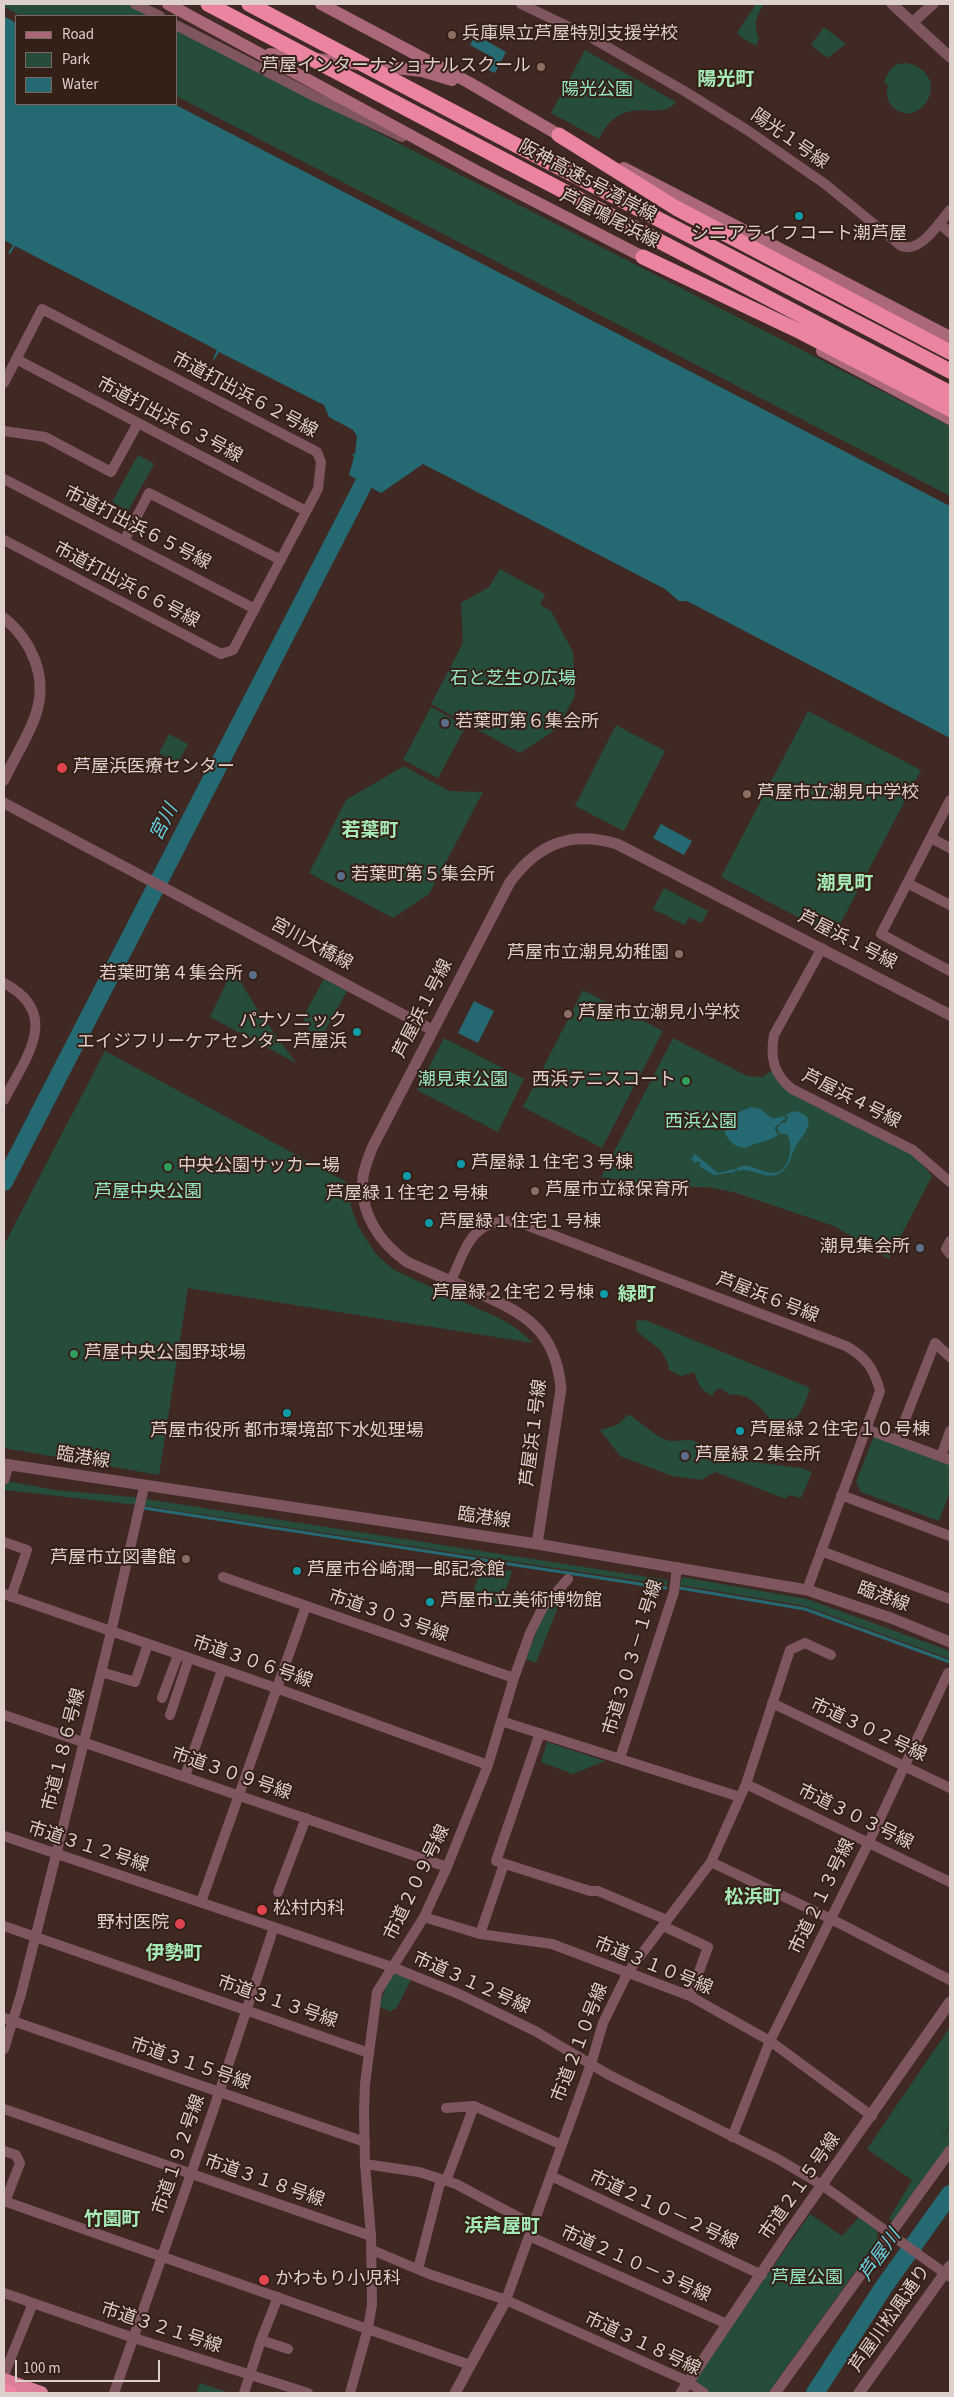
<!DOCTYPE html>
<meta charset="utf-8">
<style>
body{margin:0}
#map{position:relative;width:954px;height:2397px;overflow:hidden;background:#3f2922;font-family:"Source Sans 3",sans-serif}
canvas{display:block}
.frame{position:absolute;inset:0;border:5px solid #ddcfca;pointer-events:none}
.legend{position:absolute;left:15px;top:15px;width:162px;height:90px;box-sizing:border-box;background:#352018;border:1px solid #78665f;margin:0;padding:6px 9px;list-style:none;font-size:15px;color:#ddcfca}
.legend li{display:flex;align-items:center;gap:10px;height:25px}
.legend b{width:25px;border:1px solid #78665f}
.scale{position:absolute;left:15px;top:2360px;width:145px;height:22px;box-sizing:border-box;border:2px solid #ddcfca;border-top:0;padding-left:6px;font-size:15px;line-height:18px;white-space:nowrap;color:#ddcfca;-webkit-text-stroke:4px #352018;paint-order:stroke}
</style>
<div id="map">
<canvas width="954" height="2397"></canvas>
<div class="frame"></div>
<ul class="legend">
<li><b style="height:6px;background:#ab687a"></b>Road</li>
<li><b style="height:14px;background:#264c3c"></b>Park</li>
<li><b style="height:14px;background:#256973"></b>Water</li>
</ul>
<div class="scale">100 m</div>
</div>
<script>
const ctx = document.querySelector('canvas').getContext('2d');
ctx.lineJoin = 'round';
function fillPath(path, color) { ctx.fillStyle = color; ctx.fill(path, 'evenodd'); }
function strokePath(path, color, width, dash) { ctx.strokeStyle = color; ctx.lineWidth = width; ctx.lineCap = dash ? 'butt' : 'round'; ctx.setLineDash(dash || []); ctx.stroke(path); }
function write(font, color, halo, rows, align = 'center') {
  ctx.font = font + ' "Source Sans 3","Noto Sans JP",sans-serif'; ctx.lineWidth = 4; ctx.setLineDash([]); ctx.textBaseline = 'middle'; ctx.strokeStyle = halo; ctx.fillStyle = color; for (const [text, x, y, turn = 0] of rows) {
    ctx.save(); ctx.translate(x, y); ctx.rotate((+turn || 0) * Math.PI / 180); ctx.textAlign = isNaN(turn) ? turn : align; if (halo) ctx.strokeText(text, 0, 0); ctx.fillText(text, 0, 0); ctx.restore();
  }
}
fillPath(new Path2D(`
 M4,4H127L151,16H21L4,7Z
 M756,4H764C756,16 753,26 759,39L756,46L741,37L737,33Z
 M824,27L846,44L827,58L811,45Z
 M176,29L950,426V496L176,96Z
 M585,50L676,102C660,124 622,90 599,139L551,113Z
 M907,63C954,75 922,129 895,109C886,102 886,94 888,84L884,83C888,70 893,63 907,63Z
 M138,455L154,464L128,511L112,502Z
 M500,569L545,594L540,604L551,611L573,652L575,696L557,729L520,753L431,704L463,643L461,603L489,587Z
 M431,707L466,726L438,778L403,760Z
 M808,711L921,770L834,936L721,877Z
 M616,725L665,751L624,831L575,806Z
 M169,734L188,744L178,763L159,753Z
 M404,766L449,791L483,792L429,894L393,918L309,873L346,800Z
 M664,888L708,911L702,923L689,917L685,925L653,909Z
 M233,969L259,1012L296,1063L210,1017Z
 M324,979L347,991L321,1038L310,1033L303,1017Z
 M583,990L663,1031L602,1148L523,1107Z
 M444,1038L524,1079L498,1132L417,1090Z
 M673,1038L747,1076L763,1077L772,1070L778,1081L913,1154L932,1176L889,1259L834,1226L733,1192L706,1187H665L601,1177Z
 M105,1051L350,1184L351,1207L358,1226L376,1254L394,1270L503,1320L516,1328L533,1343L188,1288L159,1475L4,1448V1245Z
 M645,1320L810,1388C806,1399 802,1419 788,1421C781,1421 778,1420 772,1422C763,1408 747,1391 730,1395L720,1388L714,1392L713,1396C701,1392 698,1383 694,1372L681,1376L669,1370C667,1349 650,1344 637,1331L636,1321Z
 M629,1414L659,1437L670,1441L692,1440L737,1460L801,1468L812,1472L801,1498L788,1495L786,1499L715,1472L701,1480L672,1476L620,1456L600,1430L617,1425Z
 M874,1436L950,1464V1492L939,1521L861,1492L856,1482Z
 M7,1481L55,1490L133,1497L668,1580L667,1585L146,1506L4,1490Z
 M482,1566L512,1571L501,1605L472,1595Z
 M682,1577L807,1599L950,1651V1659L805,1606L680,1585Z
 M566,1587L536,1663L526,1659L544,1612Z
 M547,1742L605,1761L573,1774L541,1762Z
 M391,1973L412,1978L396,2009H393L391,2012L379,2006Z
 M950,2027V2124L937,2144L950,2126V2144L894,2224L889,2219L912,2180L867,2149Z
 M810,2214L842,2236L859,2217L877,2231L878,2240L768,2393H710L693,2381Z
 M200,2383L230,2393H196Z`), '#264c3c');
fillPath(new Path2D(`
 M4,16L16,23V104H174L950,506V738L687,601H679L665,589L423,464L381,493L349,475L354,457L352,454H355L357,436L353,430L329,417L324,405L219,352L214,360L213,359L217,350L15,246L10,254L8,253L13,245L4,240Z
 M476,35L506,52L495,73L486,69L492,57L470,45Z
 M661,824L692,841L684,855L653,838Z
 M474,1001L494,1011L478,1043L458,1033Z
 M752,1107L760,1109L773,1119L783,1116L786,1118L774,1128L778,1135C767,1143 757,1141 746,1148C735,1147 730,1143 725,1133C730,1118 737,1111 752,1107Z
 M794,1111C821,1116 804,1133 796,1146C790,1156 790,1169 778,1174C763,1180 752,1166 737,1171V1168C740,1167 745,1165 748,1166C763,1169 780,1184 789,1158C791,1150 791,1141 787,1134H780L777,1128L781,1123H785L788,1117L785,1115Z
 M695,1154L718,1173L735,1169V1172L714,1175L699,1166L701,1163L697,1161L696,1163L691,1159Z`), '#256973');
strokePath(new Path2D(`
 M144,1508L666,1588
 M680,1588L805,1609L950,1662`), '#256973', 3);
strokePath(new Path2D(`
 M4,1182L364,483
 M815,2393L883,2288L950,2194`), '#256973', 18);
strokePath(new Path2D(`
 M135,4L160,16
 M521,4L590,37L686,92L747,130L825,184L901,246C920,254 939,223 950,210
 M176,25L316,97L402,137
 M939,223L950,233
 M16,359L306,511
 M4,383L42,309L317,452L321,462L318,489L233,650L221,654L4,540
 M4,431L45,437L111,472L138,423
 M4,479L255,609
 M124,541L149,493L281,560
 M950,800L881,934L950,971
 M931,838L950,848
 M909,884L950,905
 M822,948L774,1035C770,1057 773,1074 792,1089L913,1150L950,1182
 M4,983C62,1014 26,1057 4,1100
 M950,1241L946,1249L950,1254
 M451,1281C466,1247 473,1216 518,1222L846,1346C866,1357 874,1369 880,1391L807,1590
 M866,1429L950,1460
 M897,1440L935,1343L950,1357
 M941,1457L950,1431
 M841,1495L950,1536
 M4,1542L27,1550L11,1597
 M821,1551L950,1599
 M223,1577L514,1678
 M4,1594L276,1688L488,1765
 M101,1672L135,1682L148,1644
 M162,1698L178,1655
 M772,1703L950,1788
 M4,1715L447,1867
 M170,1715L189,1658
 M501,1721L740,1797
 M540,1733L496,1861L590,1891H598L667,1920
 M620,1758L674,1592L677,1567
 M185,1776L222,1670
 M746,1784L950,1882
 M4,1836L392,1967L459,1994L535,2031L609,2075L778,2159L822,2185L950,2277
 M711,1862L831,1919L950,1980
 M278,1892L306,1818
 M201,1902L306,1606
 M424,1917L480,1934L552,1944L690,1996L770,2041L872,2116
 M4,1926L369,2053
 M663,1926L708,1947L690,1996
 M480,1934L504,1864
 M4,2018L365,2142
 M4,2049L21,1994L56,1855L111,1632L144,1487
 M446,2108L474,2106L562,2145
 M4,2109L371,2236
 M732,2137L770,2041L869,1842L948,1673
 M4,2151L16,2155L20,2163L5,2202
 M365,2164L419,2172L456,2184L533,2225
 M551,2176L762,2275
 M446,2181L474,2106
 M4,2201L470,2365
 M529,2236L727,2324
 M372,2250L429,2274L506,2300L687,2381L704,2393
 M418,2269L441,2179
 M4,2293L134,2338L308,2393
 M506,2300L591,2064L603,2023L628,1972L711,1862L746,1784L790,1650L805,1643L831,1655
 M261,2340L288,2349
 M4,2375L33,2303
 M114,2393L213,2111L274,1927
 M244,2393L261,2340L278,2297
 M350,2393L368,2328L372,2304L371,2236L365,2164L364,2111L365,2084L377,1992L424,1917L447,1867L488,1765L514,1678L530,1633L543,1607L568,1579`), '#7f5560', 10);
strokePath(new Path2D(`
 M892,4L950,57
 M913,22L933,4
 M4,618C32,641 48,677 36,714C29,736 14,758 4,780
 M4,803L432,1030
 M4,1464L537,1544L807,1590L891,1618L950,1642
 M4,1479L8,1465
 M537,1544L561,1389C556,1329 524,1313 474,1291C452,1282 430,1272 407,1262C380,1243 359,1213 363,1177C364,1168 369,1157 372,1148L510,882C538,844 571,830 617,844L950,1015
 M455,2393L506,2300
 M681,2393L791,2229L950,2002
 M775,2393L950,2151
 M859,2393L950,2266`), '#7f5560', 11);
strokePath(new Path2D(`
 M168,4L478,172L651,261
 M321,4L468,82L566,139
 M270,54L422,71L452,80
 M624,168L950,337
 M822,351L950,419`), '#ab687a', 12);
strokePath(new Path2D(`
 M4,2380L41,2393`), '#db7e98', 14);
strokePath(new Path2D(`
 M559,135L676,208L950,352
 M516,145L950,371
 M508,162L950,393
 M643,257L801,332L950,409
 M4,2391L10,2393`), '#ea84a1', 15);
strokePath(new Path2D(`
 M208,4L508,162
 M249,4L516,145`), '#ea84a1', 15);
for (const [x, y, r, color] of [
 [452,35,5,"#8d6e63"],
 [541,67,5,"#8d6e63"],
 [799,216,5,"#0f9aa8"],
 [445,723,5,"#5c6f8a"],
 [62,768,6,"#e0444e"],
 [747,794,5,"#8d6e63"],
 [341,876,5,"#5c6f8a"],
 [679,954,5,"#8d6e63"],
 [253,975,5,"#5c6f8a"],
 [568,1014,5,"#8d6e63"],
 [357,1032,5,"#0f9aa8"],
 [686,1081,5,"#2e9e5b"],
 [461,1164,5,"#0f9aa8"],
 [168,1167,5,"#2e9e5b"],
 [407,1176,5,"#0f9aa8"],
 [535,1191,5,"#8d6e63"],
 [429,1223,5,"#0f9aa8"],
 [920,1248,5,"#5c6f8a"],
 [604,1294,5,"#0f9aa8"],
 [74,1354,5,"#2e9e5b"],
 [287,1413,5,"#0f9aa8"],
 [740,1431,5,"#0f9aa8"],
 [685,1456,5,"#5c6f8a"],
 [186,1559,5,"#8d6e63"],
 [297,1571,5,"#0f9aa8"],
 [430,1602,5,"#0f9aa8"],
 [262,1910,6,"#e0444e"],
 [180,1924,6,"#e0444e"],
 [264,2280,6,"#e0444e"]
]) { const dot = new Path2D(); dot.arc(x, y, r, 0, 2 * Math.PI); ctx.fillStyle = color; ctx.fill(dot); strokePath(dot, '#352018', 2); }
write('18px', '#ddcfca', '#352018', [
 ["兵庫県立芦屋特別支援学校",462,35],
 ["芦屋インターナショナルスクール",531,67,"right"],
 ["シニアライフコート潮芦屋",799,235,"center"],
 ["若葉町第６集会所",455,723],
 ["芦屋浜医療センター",73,768],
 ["芦屋市立潮見中学校",757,794],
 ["若葉町第５集会所",351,876],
 ["芦屋市立潮見幼稚園",669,954,"right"],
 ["若葉町第４集会所",243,975,"right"],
 ["芦屋市立潮見小学校",578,1014],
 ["パナソニック",347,1022,"right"],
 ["エイジフリーケアセンター芦屋浜",347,1043,"right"],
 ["西浜テニスコート",676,1081,"right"],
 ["芦屋緑１住宅３号棟",471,1164],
 ["中央公園サッカー場",178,1167],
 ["芦屋市立緑保育所",545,1191],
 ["芦屋緑１住宅２号棟",407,1195,"center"],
 ["芦屋緑１住宅１号棟",439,1223],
 ["潮見集会所",910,1248,"right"],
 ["芦屋緑２住宅２号棟",594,1294,"right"],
 ["芦屋中央公園野球場",84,1354],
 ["芦屋緑２住宅１０号棟",750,1431],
 ["芦屋市役所 都市環境部下水処理場",287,1432,"center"],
 ["芦屋緑２集会所",695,1456],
 ["芦屋市立図書館",176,1559,"right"],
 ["芦屋市谷崎潤一郎記念館",307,1571],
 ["芦屋市立美術博物館",440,1602],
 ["松村内科",273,1910],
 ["野村医院",169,1924,"right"],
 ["かわもり小児科",275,2280]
], 'left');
write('18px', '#94e9c3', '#352018', [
 ["陽光公園",597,91],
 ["石と芝生の広場",513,680],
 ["潮見東公園",463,1081],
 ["西浜公園",701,1123],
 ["芦屋中央公園",148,1193],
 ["芦屋公園",807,2279]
]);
write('18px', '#ddcfca', '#352018', [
 ["陽光１号線",789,140,35],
 ["阪神高速5号湾岸線",587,182,28],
 ["芦屋鳴尾浜線",609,220,27],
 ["市道打出浜６２号線",244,396,28],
 ["市道打出浜６３号線",169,421,28],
 ["市道打出浜６５号線",137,529,27],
 ["市道打出浜６６号線",126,586,28],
 ["芦屋浜１号線",847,941,27],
 ["宮川大橋線",311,945,28],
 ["芦屋浜１号線",424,1009,-63],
 ["芦屋浜４号線",851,1100,27],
 ["芦屋浜６号線",767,1299,21],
 ["芦屋浜１号線",535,1433,-83],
 ["臨港線",83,1459,9],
 ["臨港線",484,1519,8],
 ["臨港線",883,1598,20],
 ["市道３０３号線",388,1617,19],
 ["市道３０３－１号線",634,1658,-73],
 ["市道３０６号線",252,1663,19],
 ["市道３０２号線",868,1731,25],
 ["市道１８６号線",65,1750,-76],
 ["市道３０９号線",231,1775,19],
 ["市道３０３号線",855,1818,26],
 ["市道３１２号線",88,1848,18],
 ["市道２０９号線",418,1883,-64],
 ["市道２１３号線",823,1897,-64],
 ["市道３１０号線",653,1967,22],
 ["市道３１２号線",471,1984,24],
 ["市道３１３号線",277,2003,19],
 ["市道２１０号線",581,2043,-69],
 ["市道３１５号線",190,2065,19],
 ["市道１９２号線",180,2155,-71],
 ["市道３１８号線",264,2182,19],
 ["市道２１５号線",801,2187,-55],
 ["市道２１０－２号線",663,2211,25],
 ["市道２１０－３号線",635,2265,24],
 ["芦屋川松風通り",891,2319,-55],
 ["市道３２１号線",161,2329,18],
 ["市道３１８号線",642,2345,25]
]);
write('bold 19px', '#a6ebb7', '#352018', [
 ["陽光町",726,81],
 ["若葉町",370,832],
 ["潮見町",845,885],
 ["緑町",637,1296],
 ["松浜町",753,1899],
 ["伊勢町",174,1955],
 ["竹園町",112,2221],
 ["浜芦屋町",502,2228]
]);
write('italic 19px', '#68d0e1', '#352018', [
 ["宮川",165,823,-63],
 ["芦屋川",881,2256,-55]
]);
</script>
